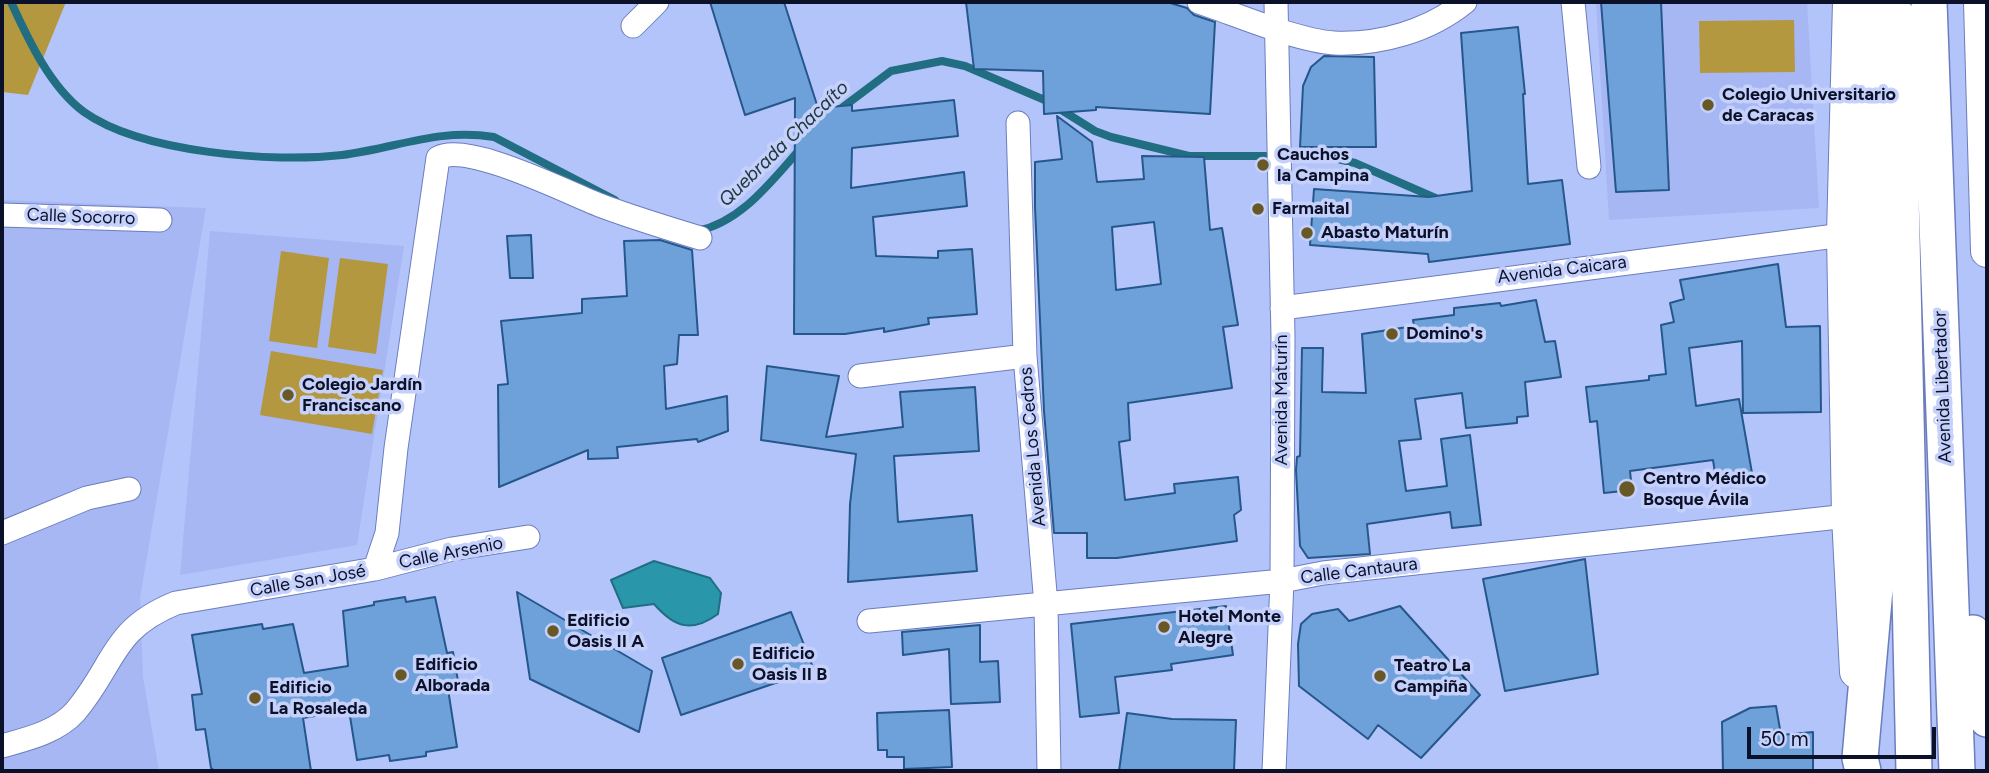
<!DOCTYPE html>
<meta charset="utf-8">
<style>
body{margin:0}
#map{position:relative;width:1989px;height:773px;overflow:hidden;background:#b3c4fb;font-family:Figtree,sans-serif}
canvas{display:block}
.frame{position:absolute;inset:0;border:4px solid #0c112a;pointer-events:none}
.scale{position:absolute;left:1747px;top:727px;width:189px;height:32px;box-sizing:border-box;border:4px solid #0c112a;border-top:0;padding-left:9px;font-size:21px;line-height:24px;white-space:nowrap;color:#0c112a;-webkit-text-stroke:5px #c5d1fb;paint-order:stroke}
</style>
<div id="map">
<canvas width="1989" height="773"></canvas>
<div class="frame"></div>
<div class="scale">50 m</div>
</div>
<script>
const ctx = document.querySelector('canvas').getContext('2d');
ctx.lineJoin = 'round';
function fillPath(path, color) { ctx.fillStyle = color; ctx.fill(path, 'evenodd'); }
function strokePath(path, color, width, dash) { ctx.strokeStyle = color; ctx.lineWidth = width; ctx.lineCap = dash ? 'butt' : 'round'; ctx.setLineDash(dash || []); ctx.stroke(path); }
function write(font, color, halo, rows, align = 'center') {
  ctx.font = font + ' Figtree,sans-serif'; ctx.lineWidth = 7; ctx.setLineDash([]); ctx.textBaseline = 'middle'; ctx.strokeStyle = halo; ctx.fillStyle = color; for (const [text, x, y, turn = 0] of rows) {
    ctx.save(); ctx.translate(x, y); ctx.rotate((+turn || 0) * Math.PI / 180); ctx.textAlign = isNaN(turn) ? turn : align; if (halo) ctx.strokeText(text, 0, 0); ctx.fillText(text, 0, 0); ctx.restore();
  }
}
fillPath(new Path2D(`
 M1596,2H1807L1819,208L1609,220Z
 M2,200L206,208L140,598L143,677L159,771H2Z
 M210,231L404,246L357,545L180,575Z`), '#a6b7f3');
fillPath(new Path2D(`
 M2,2H66L28,95L2,92Z
 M1794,20L1795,72L1700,73L1699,21Z
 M281,251L329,258L317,348L269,341Z
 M340,258L388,264L376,354L328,347Z
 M271,351L383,370L372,434L260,415Z`), '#b4983f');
const water = new Path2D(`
 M654,561L710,578L721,593L718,614C692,633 675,628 654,604L623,608L611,580Z`);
fillPath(water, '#2a96a9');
strokePath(water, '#216e83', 2);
strokePath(new Path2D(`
 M11,2C28,39 50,87 84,112C142,153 273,163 342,155C397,148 438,128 494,137L615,200
 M835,113L891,71L942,61L965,66L1047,101L1095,131L1111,137L1189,156H1325L1355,163L1440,200
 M697,231C742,222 772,180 802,147`), '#216e83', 8);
const building = new Path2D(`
 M710,2H784L818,108L852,105V111L954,100L958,136L852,148L851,188L964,172L967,206L873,217L876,256L938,258V251L972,249L977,314L928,318L929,324L884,332V328L845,334H794L795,98L745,115Z
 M966,2H1167L1187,8L1194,15L1215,22L1210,114L1096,107V110L1044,114L1043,71L974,69Z
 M1601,2H1661L1669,190L1616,192Z
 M1518,27L1525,94H1523L1528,184L1562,180L1570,244L1429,262L1428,254L1310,245L1314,189L1429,197L1472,191L1461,33Z
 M1324,56L1374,57L1376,147H1300L1303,86L1311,67Z
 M1057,116L1092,142L1097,182L1144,179L1142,156L1204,157L1210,230L1222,228L1238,325L1223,327L1232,388L1128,403L1130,440L1119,442L1125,500L1175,493L1174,484L1238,477L1241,510L1234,515L1237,541L1117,558H1087V533H1054L1044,411L1035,207V162L1062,159ZM1154,222L1161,284L1116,290L1112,227Z
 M531,235L533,278H510L507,236Z
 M660,240L692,250L698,335H679L677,364L664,366L666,409L727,396L728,431L698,442L697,439L617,447L618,458L588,459V450L499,487L498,385L508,384L501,321L582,313V299L627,296L624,241Z
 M1778,264L1786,327L1820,326L1821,412L1743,413L1742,341L1689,348L1696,406L1739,399L1752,473L1716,479L1713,460L1630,471L1632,490L1604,493L1597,421L1590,422L1586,387L1649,380V376L1666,374L1661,325L1674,322L1670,303L1684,299L1680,280Z
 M1536,300L1545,342L1555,341L1561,377L1525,382L1528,416L1517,417V423L1466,428L1462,393L1415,399L1421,439L1399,441L1406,491L1447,486L1441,439L1470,435L1481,525L1452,528L1450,512L1367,524L1370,554L1308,558L1300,546L1296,470L1297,457L1300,456L1302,348H1323L1322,392L1366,393L1362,334L1414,326L1413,320L1454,315V308L1500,303L1501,306Z
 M767,366L839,376L826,437L903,427L900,392L975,387L979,451L894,456L898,522L972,515L977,571L848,582L850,504L856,454L761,440Z
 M1585,559L1598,674L1505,691L1483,579Z
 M517,592L652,671L639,732L530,679Z
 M405,597L406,602L435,597L447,653L453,652L458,681L457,688L448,689L457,747L426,752V756L390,761L389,755L357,760L349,710L303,718L311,771H215L211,768L205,729L196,730L192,695L202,694L192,635L262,624L263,629L293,624L304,673L348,666L343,611L374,605V602Z
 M1226,606L1233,655L1171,664L1172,670L1115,677L1119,713L1080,717L1071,624Z
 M1400,606L1480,695L1421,758L1378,725L1368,739L1299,686L1298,644L1301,624L1312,614L1338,609L1349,621Z
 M791,612L814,670L681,715L662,658Z
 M980,625V662L998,661L1000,702L951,704L949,649L903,655L902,632Z
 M1776,706L1781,735L1813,732V771H1723L1722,722L1750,708Z
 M949,710L952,767L904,769V757H887V750H878L877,713Z
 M1127,713L1172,719L1236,720L1234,771H1119Z`);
fillPath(building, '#6ea1da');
strokePath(building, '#26578b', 2);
const street = new Path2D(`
 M1199,2C1235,14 1298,41 1334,43C1380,45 1429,31 1465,2
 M1573,2L1589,167
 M633,26L657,2
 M1018,123L1025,356L1046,605L1049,771
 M2,215L160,220
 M1282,308L1843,235
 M860,376L1025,356
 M2,533L87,498L129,489
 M375,569L452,549L528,537
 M869,621L1282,581L1323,573L1848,516
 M2,746C27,739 57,732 75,712C115,665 111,629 176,603L375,569L387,533L396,448L438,158C467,141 570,194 602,206C634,218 667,228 700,238
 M1274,771L1282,581L1283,337L1276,2`);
const secondary = new Path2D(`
 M1849,2L1843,235L1848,516L1856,672
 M1980,2L1987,251`);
const primary = new Path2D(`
 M1929,2L1957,771
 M1897,16L1914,771
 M1973,633L1976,666L1987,719
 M1863,771L1860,758L1878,555L1873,69L1879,2`);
strokePath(street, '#6c7dbd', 25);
strokePath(secondary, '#6c7dbd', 34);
strokePath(primary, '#6c7dbd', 38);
strokePath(street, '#fff', 23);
strokePath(secondary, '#fff', 32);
strokePath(primary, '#fff', 35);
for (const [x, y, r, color] of [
 [1708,105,7,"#685825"],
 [1263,165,7,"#685825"],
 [1258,209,7,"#685825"],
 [1307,233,7,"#685825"],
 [1392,334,7,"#685825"],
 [288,395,7,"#685825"],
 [1627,489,9,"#685825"],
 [1164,627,7,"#685825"],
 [553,631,7,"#685825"],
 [738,664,7,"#685825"],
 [401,675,7,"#685825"],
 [1380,676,7,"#685825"],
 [255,698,7,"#685825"]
]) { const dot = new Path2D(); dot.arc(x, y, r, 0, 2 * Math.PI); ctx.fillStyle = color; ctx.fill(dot); strokePath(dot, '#c5d1fb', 2.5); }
write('bold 18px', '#0c112a', '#c5d1fb', [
 ["Colegio Universitario",1722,95],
 ["de Caracas",1722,116],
 ["Cauchos",1277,155],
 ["la Campina",1277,176],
 ["Farmaital",1272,209],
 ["Abasto Maturín",1321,233],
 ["Domino's",1406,334],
 ["Colegio Jardín",302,385],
 ["Franciscano",302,406],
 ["Centro Médico",1643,479],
 ["Bosque Ávila",1643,500],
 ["Hotel Monte",1178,617],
 ["Alegre",1178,638],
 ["Edificio",567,621],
 ["Oasis II A",567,642],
 ["Edificio",752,654],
 ["Oasis II B",752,675],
 ["Edificio",415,665],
 ["Alborada",415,686],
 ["Teatro La",1394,666],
 ["Campiña",1394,687],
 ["Edificio",269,688],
 ["La Rosaleda",269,709]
], 'left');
write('18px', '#0c112a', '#c5d1fb', [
 ["Calle Socorro",81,217,2],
 ["Avenida Caicara",1562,270,-7],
 ["Avenida Libertador",1943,387,-92],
 ["Avenida Maturín",1282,400,-90],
 ["Avenida Los Cedros",1033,447,-95],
 ["Calle Arsenio",451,553,-11],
 ["Calle Cantaura",1359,571,-7],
 ["Calle San José",308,581,-10]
]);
write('italic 19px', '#21383d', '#c5d1fb', [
 ["Quebrada Chacaíto",784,144,-44]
]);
</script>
